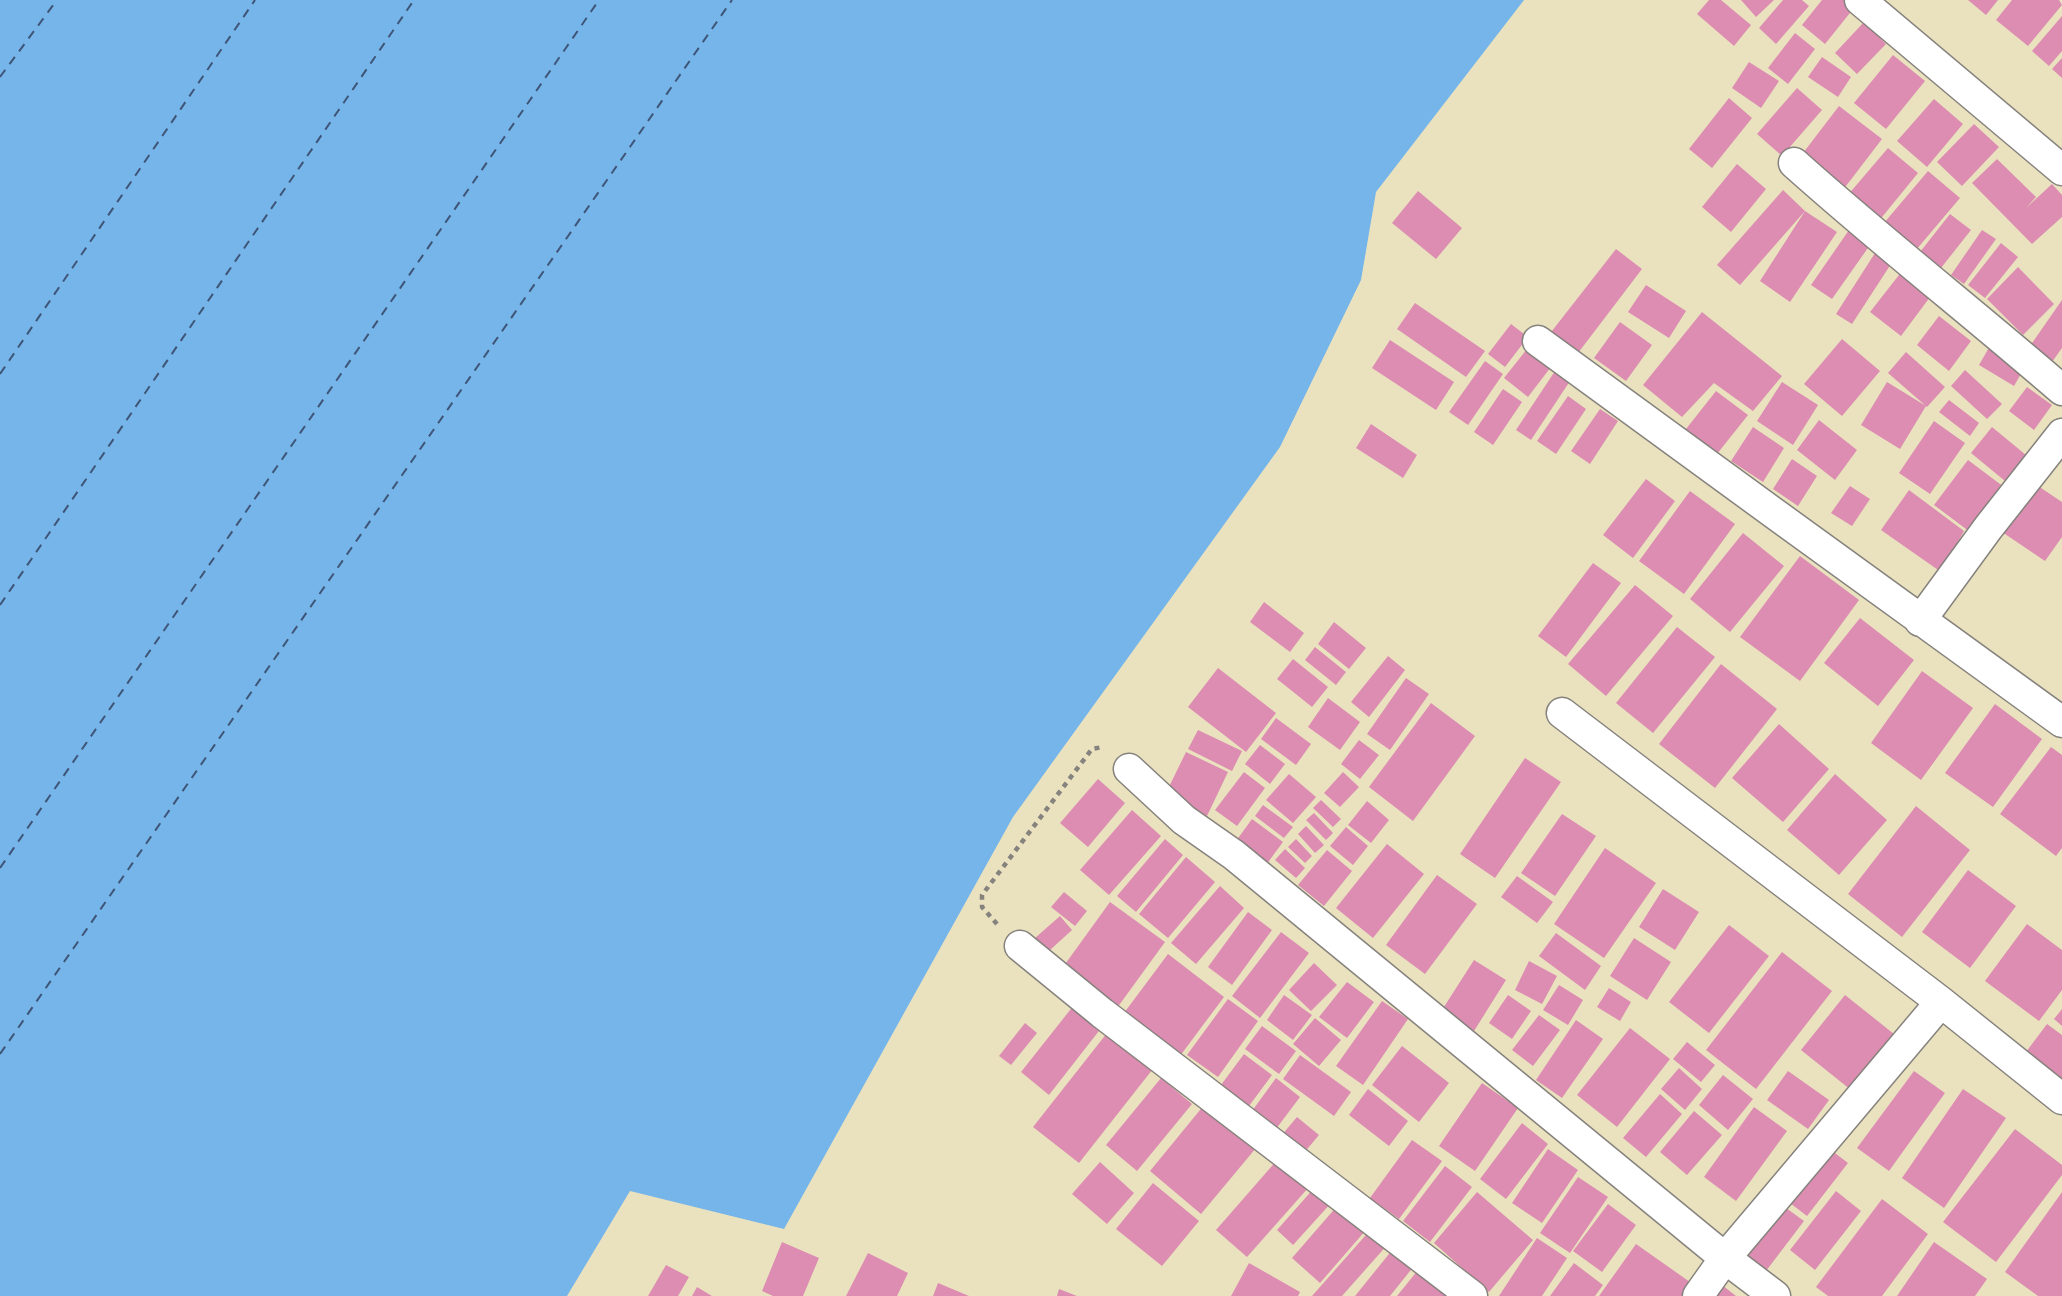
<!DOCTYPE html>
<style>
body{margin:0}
canvas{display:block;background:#eae2bf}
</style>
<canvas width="2062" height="1296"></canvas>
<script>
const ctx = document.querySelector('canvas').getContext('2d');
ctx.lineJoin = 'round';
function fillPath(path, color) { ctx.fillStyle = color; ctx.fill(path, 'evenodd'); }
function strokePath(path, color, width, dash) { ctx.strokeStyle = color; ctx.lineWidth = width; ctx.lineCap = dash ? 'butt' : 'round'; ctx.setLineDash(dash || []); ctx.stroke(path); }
fillPath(new Path2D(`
 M0,0H1524L1376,192L1361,280L1280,447L1013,817L784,1229L630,1191L567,1296H0Z`), '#75b5e9');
strokePath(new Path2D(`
 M0,77L57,0
 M0,374L255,0
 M0,605L414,0
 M0,868L599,0
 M0,1054L732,0`), '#3f5578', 2, [9, 7]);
fillPath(new Path2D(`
 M1709,0H1721L1751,25L1734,46L1697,14Z
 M1741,0H1774L1756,17Z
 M1783,0H1802L1809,6L1776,44L1759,28Z
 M1822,0H1854L1858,3L1825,44L1802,25Z
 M1968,0H1998L1986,15Z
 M2012,0H2059L2062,5L2028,46L1996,20Z
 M2062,16V51L2049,66L2032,51Z
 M1864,22L1886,44L1857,74L1835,53Z
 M1795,33L1815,49L1788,84L1768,68Z
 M1893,55L1925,81L1886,129L1854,103Z
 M1822,57L1851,77L1838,97L1808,77Z
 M2062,58V78L2052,69Z
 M1749,62L1779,81L1761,108L1732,88Z
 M1797,88L1822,110L1782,156L1757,134Z
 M1729,98L1752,118L1712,168L1689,149Z
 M1934,99L1963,124L1927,167L1897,141Z
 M1839,106L1882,139L1843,190L1800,157Z
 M1974,124L1999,147L1962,186L1937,162Z
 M1888,148L1918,173L1878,222L1847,196Z
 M1997,159L2036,197L2026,208L2052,184L2062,195V217L2032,244L1972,183Z
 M1737,164L1766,189L1731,232L1702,207Z
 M1928,171L1960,198L1916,250L1884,223Z
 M1783,190L1805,211L1837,232L1790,302L1760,281L1805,211L1740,285L1717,265Z
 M1418,191L1462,228L1436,259L1392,223Z
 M1950,214L1971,230L1941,268L1920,252Z
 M1849,230L1870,245L1832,299L1811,285Z
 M1982,230L1996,239L1964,284L1951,275Z
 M2001,243L2018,257L1985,298L1968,285Z
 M1616,249L1642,269L1575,357L1548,336Z
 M1875,253L1891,264L1852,324L1836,314Z
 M1906,266L1936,289L1901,336L1870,312Z
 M2018,267L2054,304L2023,335L1987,299Z
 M1646,285L1686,311L1669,338L1628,312Z
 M2062,300V348L2052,362L2030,346Z
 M1415,303L1485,351L1466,377L1397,329Z
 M1702,312L1782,376L1753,411L1714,383L1682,417L1643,385Z
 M1939,316L1971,341L1949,371L1917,345Z
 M1620,322L1652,345L1626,381L1594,358Z
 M1511,324L1528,337L1505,367L1488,354Z
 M1842,339L1880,371L1842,416L1804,384Z
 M1390,340L1454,382L1436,410L1372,368Z
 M1531,344L1554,363L1528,397L1504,378Z
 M1991,344L2026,365L2014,386L1979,365Z
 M1906,352L1945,387L1927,407L1888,373Z
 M1485,361L1503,374L1468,425L1449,412Z
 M1965,370L2002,404L1987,419L1951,386Z
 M1555,371L1570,381L1531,440L1516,430Z
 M1782,382L1818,405L1793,445L1757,421Z
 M1887,382L1926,406L1900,449L1861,425Z
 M2027,387L2052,405L2034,430L2009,411Z
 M1503,389L1522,402L1493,445L1474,432Z
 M1716,391L1748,415L1717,454L1686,429Z
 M1568,396L1586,409L1556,454L1537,441Z
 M1949,400L1979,423L1970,436L1939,412Z
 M1600,409L1618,421L1590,464L1571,451Z
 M1819,420L1857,450L1835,480L1797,450Z
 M1934,421L1965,443L1930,494L1899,473Z
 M1371,424L1417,455L1403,478L1356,448Z
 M1753,427L1784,448L1763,482L1731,461Z
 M1992,427L2026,455L2005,481L1971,453Z
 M1792,459L1817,476L1798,506L1773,489Z
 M1968,460L2004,487L1970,532L1934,505Z
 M1646,479L1675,501L1633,558L1603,535Z
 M2035,484L2062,502V537L2045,561L2002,532Z
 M1850,486L1870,499L1852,526L1831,513Z
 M1909,490L1964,531L1941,572L1881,530Z
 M1690,491L1735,524L1684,594L1639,561Z
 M1743,533L1784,566L1730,632L1690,599Z
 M1800,556L1859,600L1800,681L1740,637Z
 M1593,563L1621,583L1566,657L1538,636Z
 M1635,585L1673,616L1606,696L1568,664Z
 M1264,602L1304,633L1290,652L1250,622Z
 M1860,618L1914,660L1878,706L1824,663Z
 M1334,622L1366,648L1349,669L1318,644Z
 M1677,627L1715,657L1653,733L1616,703Z
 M1315,647L1346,672L1336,685L1305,660Z
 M1388,656L1405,670L1369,717L1351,702Z
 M1293,659L1328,687L1312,707L1277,679Z
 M1721,664L1777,709L1715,788L1659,744Z
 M1218,668L1276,713L1246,752L1188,707Z
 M1922,671L1973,708L1921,780L1871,743Z
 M1406,678L1429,694L1390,750L1367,734Z
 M1328,698L1360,722L1340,750L1308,727Z
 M1431,703L1475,736L1413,821L1369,787Z
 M1995,704L2042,739L1993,807L1945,773Z
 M1276,718L1311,744L1296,765L1261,739Z
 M1779,724L1829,769L1783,822L1732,778Z
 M1198,730L1242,751L1232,771L1188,749Z
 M1359,740L1379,755L1360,779L1341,764Z
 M1260,745L1285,764L1270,784L1245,764Z
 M2051,747L2062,755V848L2056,856L2000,814Z
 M1186,752L1228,772L1207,816L1165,795Z
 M1525,758L1561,782L1495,878L1460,854Z
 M1244,772L1265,788L1237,826L1215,810Z
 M1343,772L1359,787L1340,807L1324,793Z
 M1289,774L1316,797L1293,823L1266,800Z
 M1835,774L1887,820L1839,875L1787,830Z
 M1098,779L1125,803L1088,847L1060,823Z
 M1321,800L1341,819L1333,827L1313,808Z
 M1367,801L1389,820L1371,843L1348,825Z
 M1263,805L1293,827L1284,838L1255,816Z
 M1916,806L1970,850L1902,937L1848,894Z
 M1132,810L1161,836L1109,895L1080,870Z
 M1314,813L1333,833L1326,840L1306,820Z
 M1562,814L1596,836L1555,896L1521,873Z
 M1252,819L1283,842L1266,865L1236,841Z
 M1306,826L1324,845L1315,853L1298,834Z
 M1346,827L1368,846L1353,865L1330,846Z
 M1165,839L1183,855L1136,912L1117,896Z
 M1296,839L1312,856L1305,863L1288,847Z
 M1387,844L1424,874L1373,938L1336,908Z
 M1605,848L1656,883L1604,958L1554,924Z
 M1285,849L1305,868L1296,878L1275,860Z
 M1327,850L1352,871L1324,906L1298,885Z
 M1186,857L1215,882L1168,938L1139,914Z
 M1968,870L2016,906L1970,968L1922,932Z
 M1437,875L1477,904L1425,974L1386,945Z
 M1517,876L1553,902L1537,923L1501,897Z
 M1220,886L1244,908L1196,964L1171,943Z
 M1663,889L1699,912L1675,950L1639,927Z
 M1064,892L1087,911L1075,926L1051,907Z
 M1110,902L1165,942L1117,1008L1063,967Z
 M1248,912L1272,930L1232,985L1208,967Z
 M1060,916L1072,930L1039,960L1026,946Z
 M2027,924L2062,950V990L2039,1021L1985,981Z
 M1729,925L1769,956L1709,1033L1669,1002Z
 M1281,932L1309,953L1260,1018L1232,996Z
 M1556,933L1601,966L1585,990L1539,956Z
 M1634,938L1671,962L1647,1000L1610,976Z
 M1782,952L1832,991L1756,1089L1706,1050Z
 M1168,954L1224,997L1180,1056L1124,1013Z
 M1474,960L1506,980L1474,1031L1442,1010Z
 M1529,961L1557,976L1542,1004L1515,990Z
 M1314,963L1337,985L1311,1011L1289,990Z
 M1347,982L1374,1002L1347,1038L1319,1017Z
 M1559,985L1583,1000L1568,1025L1543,1010Z
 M1609,988L1631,1002L1620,1021L1597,1007Z
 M1284,995L1312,1015L1293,1040L1267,1020Z
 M1508,995L1531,1011L1512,1039L1489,1023Z
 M1845,995L1899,1038L1856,1094L1801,1050Z
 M1228,999L1258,1021L1218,1077L1187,1055Z
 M1382,1001L1408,1019L1363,1085L1336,1066Z
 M1074,1005L1102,1027L1049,1095L1021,1072Z
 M2062,1009V1026L2054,1019Z
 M1539,1015L1560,1030L1533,1066L1512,1050Z
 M1315,1018L1341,1040L1319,1066L1293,1044Z
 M1576,1020L1603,1039L1562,1098L1536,1080Z
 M1025,1023L1037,1033L1011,1065L999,1056Z
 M2047,1024L2062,1035V1078L2026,1052Z
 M1262,1026L1296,1051L1279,1074L1245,1049Z
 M1111,1028L1156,1065L1079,1163L1033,1127Z
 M1630,1028L1670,1059L1617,1127L1577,1095Z
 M1687,1042L1715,1065L1701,1082L1673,1059Z
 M1402,1046L1449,1083L1419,1122L1372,1085Z
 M1244,1054L1272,1075L1249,1106L1221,1085Z
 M1300,1055L1351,1092L1334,1116L1283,1079Z
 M1679,1068L1702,1089L1685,1110L1661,1089Z
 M1788,1071L1829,1100L1808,1129L1767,1100Z
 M1914,1071L1945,1093L1889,1171L1857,1148Z
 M1723,1075L1753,1099L1728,1130L1699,1105Z
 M1161,1078L1192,1104L1137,1171L1106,1145Z
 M1276,1078L1300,1097L1276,1129L1252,1111Z
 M1482,1083L1518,1108L1475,1171L1439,1146Z
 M1368,1089L1408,1121L1389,1146L1349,1115Z
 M1963,1089L2006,1118L1944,1208L1902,1178Z
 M1660,1094L1682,1114L1646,1157L1623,1138Z
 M1209,1099L1261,1142L1201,1214L1150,1171Z
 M1754,1107L1787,1131L1736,1201L1704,1177Z
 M1694,1111L1722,1135L1687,1175L1660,1152Z
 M1297,1117L1319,1135L1303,1154L1281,1136Z
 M1522,1123L1548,1144L1506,1199L1480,1179Z
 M2015,1129L2062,1165V1175L1996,1262L1943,1222Z
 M1412,1140L1442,1161L1399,1219L1370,1198Z
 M1827,1147L1848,1163L1807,1216L1786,1200Z
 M1548,1149L1578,1170L1542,1223L1512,1203Z
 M1278,1159L1309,1187L1247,1257L1216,1230Z
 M1100,1162L1134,1193L1107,1224L1072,1194Z
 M1445,1166L1472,1187L1430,1242L1403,1221Z
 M1578,1177L1608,1197L1570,1253L1540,1233Z
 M1153,1183L1199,1221L1162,1266L1116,1229Z
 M1315,1187L1332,1202L1293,1245L1277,1230Z
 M1836,1191L1861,1211L1815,1270L1790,1250Z
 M1477,1192L1533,1240L1489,1292L1434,1243Z
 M2062,1192V1296H2038L2005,1272Z
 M1882,1199L1928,1234L1882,1296H1828L1816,1287Z
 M1608,1204L1636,1225L1602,1272L1573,1251Z
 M1338,1205L1366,1230L1320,1283L1292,1258Z
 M1782,1205L1804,1221L1766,1271L1745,1255Z
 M1372,1228L1389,1243L1342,1296H1312Z
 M1537,1238L1567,1258L1542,1296H1499Z
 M782,1242L819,1258L803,1296H773L762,1291Z
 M1934,1242L1987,1279L1975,1296H1897Z
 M1636,1244L1697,1287L1691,1296H1599Z
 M1393,1249L1414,1266L1390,1296H1355Z
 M868,1253L908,1273L897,1296H846Z
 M1249,1263L1300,1292L1298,1296H1231Z
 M1574,1263L1603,1285L1595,1296H1550Z
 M666,1265L689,1277L678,1296H648Z
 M1418,1270L1449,1296H1397Z
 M938,1283L969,1296H933Z
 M1722,1285L1736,1296H1713Z
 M697,1287L712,1296H692Z
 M1059,1289L1077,1296H1057Z`), '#dc8db1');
const street = new Path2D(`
 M1860,0L2062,170
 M1794,163C1881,241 1973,313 2062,390
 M1538,341C1713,468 1886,596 2062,722
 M1920,621L1988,528L2062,434
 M1562,713L1941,1002L2062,1099
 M1129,769L1184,820L1234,855L1725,1258L1775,1296
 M1020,946L1102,1013L1472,1296
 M1698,1296L1725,1258L1941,1002`);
strokePath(street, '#86827d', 33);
strokePath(new Path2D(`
 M997,924L982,907V895L1092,749L1103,747`), '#86827d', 4.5, [5, 5]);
strokePath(street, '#fff', 30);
</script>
